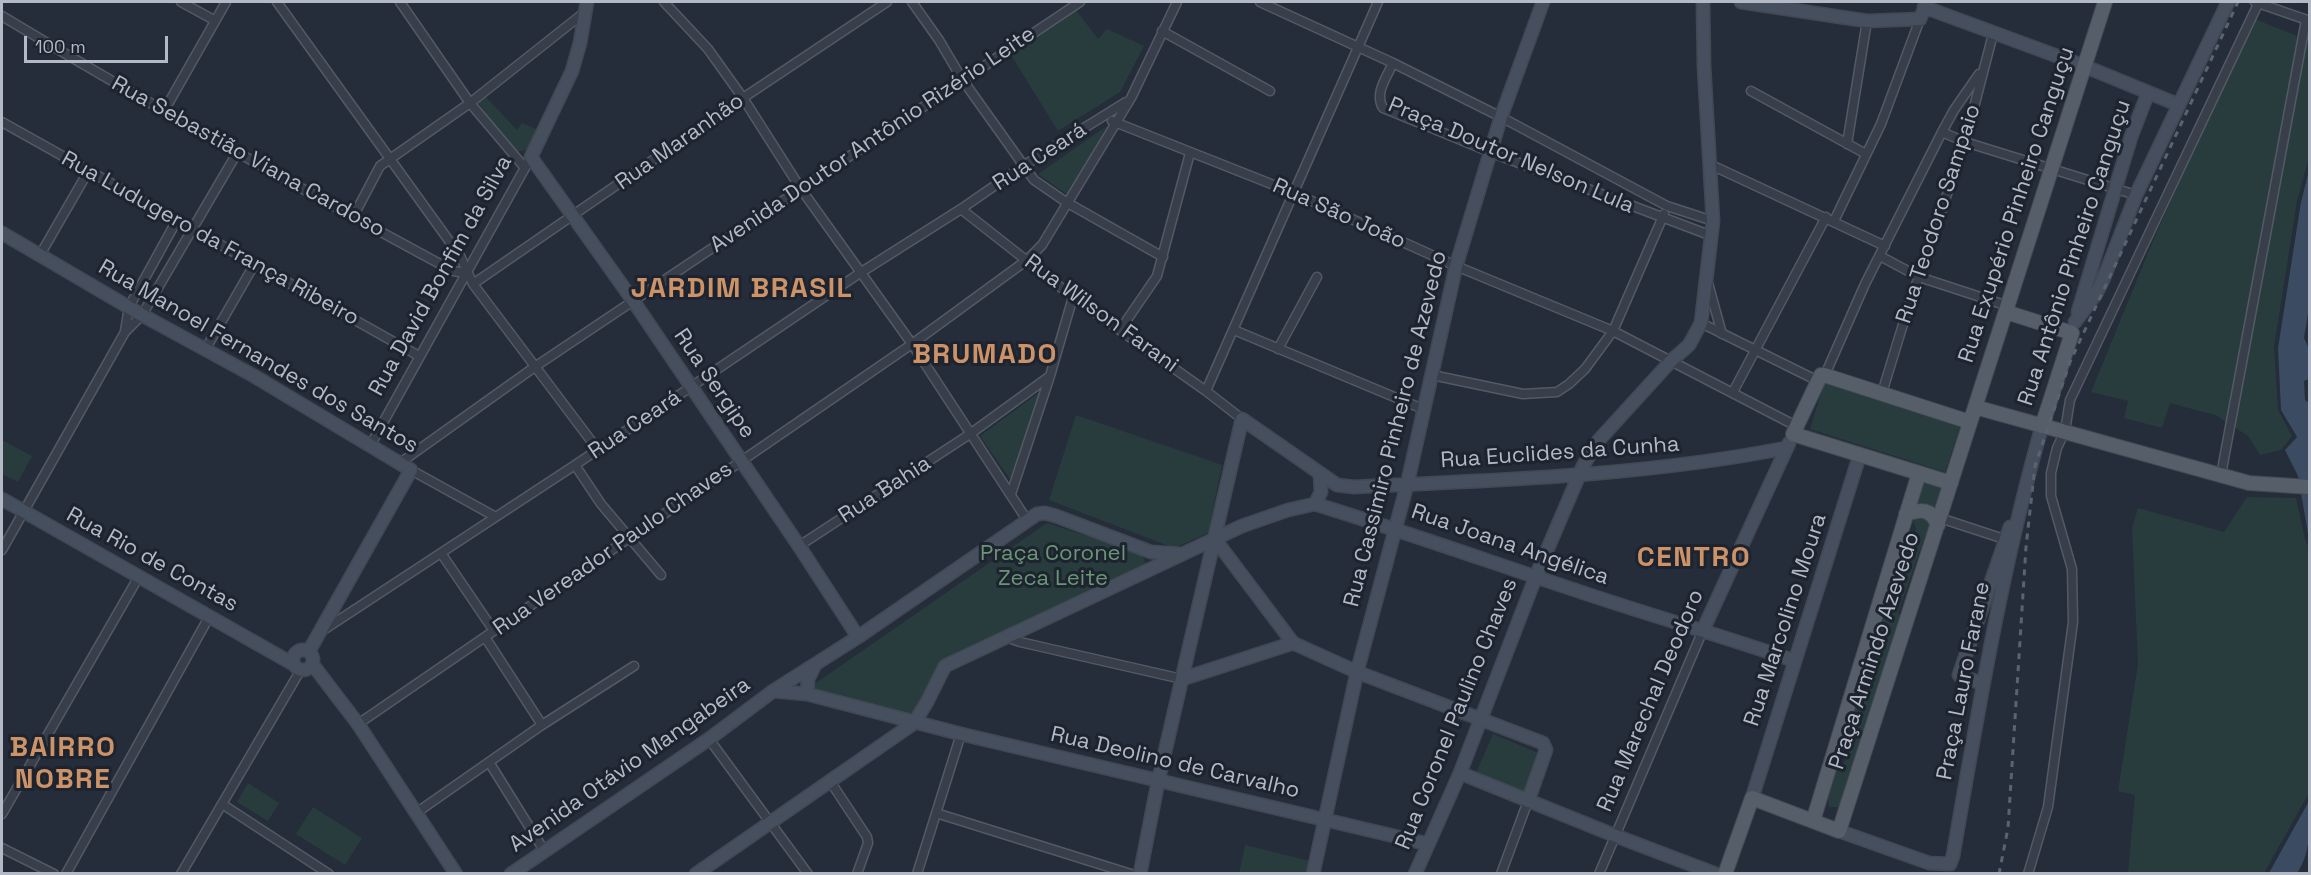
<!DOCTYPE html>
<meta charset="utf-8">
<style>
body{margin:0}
#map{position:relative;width:2311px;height:875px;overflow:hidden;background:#242d39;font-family:"Space Grotesk",sans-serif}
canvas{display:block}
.frame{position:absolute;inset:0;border:3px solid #b3bac6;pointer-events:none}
.scale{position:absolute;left:24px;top:36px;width:144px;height:27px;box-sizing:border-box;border:3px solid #b3bac6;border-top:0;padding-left:8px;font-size:18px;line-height:21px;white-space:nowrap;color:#b3bac6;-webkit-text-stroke:4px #1d242f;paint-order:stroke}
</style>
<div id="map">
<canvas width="2311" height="875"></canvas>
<div class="frame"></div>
<div class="scale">100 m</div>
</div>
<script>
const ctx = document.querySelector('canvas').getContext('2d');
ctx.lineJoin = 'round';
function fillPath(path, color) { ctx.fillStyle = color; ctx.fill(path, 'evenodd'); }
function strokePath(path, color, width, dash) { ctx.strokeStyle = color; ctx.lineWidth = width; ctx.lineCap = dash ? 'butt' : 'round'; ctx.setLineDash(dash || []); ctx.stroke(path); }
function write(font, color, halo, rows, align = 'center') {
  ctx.font = font + ' "Space Grotesk",sans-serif'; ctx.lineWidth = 6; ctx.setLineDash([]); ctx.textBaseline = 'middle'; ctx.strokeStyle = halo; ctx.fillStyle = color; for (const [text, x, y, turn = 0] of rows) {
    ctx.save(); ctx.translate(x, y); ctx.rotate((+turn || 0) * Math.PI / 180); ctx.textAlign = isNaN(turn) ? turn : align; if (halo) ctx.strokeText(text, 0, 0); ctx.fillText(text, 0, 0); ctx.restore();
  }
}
fillPath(new Path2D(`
 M1076,10L1098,39L1107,29L1144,46L1120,92L1058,131L1011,55Z
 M2255,19L2309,41V157L2297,201L2274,347L2278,410L2292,436L2281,450L2260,455L2248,436L2215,415L2170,403L2162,428L2124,418L2128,401L2091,392L2150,248L2245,35Z
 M484,95L517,130L522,123L538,130L530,149L516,152L509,148L477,100Z
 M1107,126L1068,195L1038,174Z
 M1825,381L1961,424L1945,472L1810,429Z
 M1044,389L1010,479L980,436Z
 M1076,415L1222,465L1208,533L1174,548L1049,500Z
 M2,440L32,456L18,482L2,474Z
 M1925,480L1945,487L1938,511L1928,504L1917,503Z
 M2247,497L2296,498L2305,539L2309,549V793L2264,873H2128L2135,795L2118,791L2138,664L2132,528L2138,508L2224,532Z
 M1915,516L1932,518L1931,536H1925L1898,613L1903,620L1842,803L1838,807H1829L1828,797L1838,762L1843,765L1856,727L1851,721L1856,702L1861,707L1869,684L1865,674L1887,602L1892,606L1901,575L1898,567L1903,553L1908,556L1916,528L1912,519Z
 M1047,523L1142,554L1146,565L944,665L919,717L813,694V685Z
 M1493,734L1543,755L1527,794L1476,773Z
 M248,783L279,803L268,821L237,802Z
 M313,807L362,838L345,865L296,834Z
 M1245,845L1314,862L1311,873L1239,874Z`), '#293c3d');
fillPath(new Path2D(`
 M2309,171L2310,301L2304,338L2310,351L2309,379L2304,381L2305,400L2310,404L2309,539L2298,476L2285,450L2297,437L2281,410L2278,348L2301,202Z
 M2309,801C2310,827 2311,853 2297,873H2269Z`), '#3b4b61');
const street = new Path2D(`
 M181,2L214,20
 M277,2L460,256L473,284L598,450
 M400,2L470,103L525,168
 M664,2L708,49L743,98L801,189L912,344L1027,520
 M912,2L939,40L962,79L1034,180L1066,202L1163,257
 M1260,2L1393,63L1501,117L1667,206L1713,221
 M2255,2L2310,21
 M2,16C150,105 301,189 453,271L466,273
 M1162,31L1270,91
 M1393,63C1387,77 1374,93 1383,108L1490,152L1712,236
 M1751,91L1866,154
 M164,111L226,2
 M1112,121L1294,193L1456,266L1613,331L1798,427
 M2,122L419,356
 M1942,132L1965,142L2136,195
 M1847,144L1867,21
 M1709,164L1885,246
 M961,209L1073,297L1206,391L1242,419
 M353,217L380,166L470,103L585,12
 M1834,221L1881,124L1920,19
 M40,255L89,170
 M1880,256L1919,277L2008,306
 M1708,283L1722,334
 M473,284L743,98L887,2
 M1701,323L1818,381
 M1120,330L1157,276L1190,153
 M1234,330L1423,409
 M125,331L129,307L177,220
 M1278,349L1317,277
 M205,350L254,265
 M1432,375L1523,394L1557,392L1569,384L1585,369L1613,331L1664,214
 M1825,375L1865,284L1942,132L1954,110L1979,74
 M1206,391L1378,2
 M1733,392L1826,217
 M1882,393L1908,308L1965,142L1993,34
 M370,446L531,157
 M400,463L536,366L1080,2
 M575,465L601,504L661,575
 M411,470L494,516
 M2221,475L2306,20
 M1011,494L1050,376L1073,297
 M1940,518L2004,539
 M799,546L970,434L1050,376
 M2,550L125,332L142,315L237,153
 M441,553L494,631
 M322,631L575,465L860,273L961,209L1023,166L1126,102
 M485,637L542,725
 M1006,637L1020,642L1182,679
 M358,724L912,344L1027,260L1042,245L1131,98L1177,2
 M709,739L808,874
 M489,762L545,852
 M830,781L867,837L868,843L857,874
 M222,804L329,874
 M416,813L542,725L634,666
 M936,813L1131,874
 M2,814L138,578
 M2,848L54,874
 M66,874L209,617
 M181,874L300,671
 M917,874L961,734
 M1501,874L1528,801
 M1599,874L1703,630
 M2028,874L2048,807L2073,622L2072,569L2051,496V473L2057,448L2065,431L2070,400L2259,2`);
const secondary = new Path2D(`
 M587,2L580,43L572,71L531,157L634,302L799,546L858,637
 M1741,2L1867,21L1920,19L1927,2
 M1924,7L2084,66L2179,105
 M2,233L142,315L254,376L411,470L309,651
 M2078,312L2131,137L2148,93
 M2075,322L2096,294L2103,280L2136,195L2228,2
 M2,499L293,664
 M1315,504C1406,532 1496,564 1587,594C1656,617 1726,637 1795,661
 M1315,504L1321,492L1320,473
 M1214,538L1293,643L1357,672L1543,743L1546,750L1528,801
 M1703,630L1789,443
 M293 660a10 10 0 1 1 20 0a10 10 0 1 1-20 0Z
 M313,665L358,724L456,874
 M1182,679L1293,643
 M1983,684L1959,675L2010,527
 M773,691L807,694L961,734L1428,844
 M807,694L808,679L815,665
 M1460,773L1616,836L1716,874
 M1752,798L1860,454
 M1839,831L1929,863L1950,864L1953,856C1978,711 2002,567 2042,426
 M511,874L709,739L773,691L858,637L1037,514L1045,513L1056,516L1151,552L1181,554
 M696,874L914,723L927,702L945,666L1242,526L1288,510L1315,504
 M1140,874L1158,782L1242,419L1337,485L1354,487C1499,480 1643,476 1786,448
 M1313,874L1357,672L1407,485L1456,266L1501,117L1543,2
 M1415,874L1460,773L1536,576L1583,466L1598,441L1671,361L1689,345L1701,323L1713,221L1704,66L1703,2`);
const primary = new Path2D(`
 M2006,312L2072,333L2042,426
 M1975,407L2249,483L2310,487
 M1951,483L1793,434L1818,381L1821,375H1824L1970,422
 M1906,514C1922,509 1930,508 1938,525
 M1813,821L1919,473
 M1725,874L1752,798L1839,831L2105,2`);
strokePath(street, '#535a65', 11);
strokePath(secondary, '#414853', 15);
strokePath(primary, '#414853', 16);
strokePath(street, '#383f4a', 8);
strokePath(secondary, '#464f5d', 12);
strokePath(primary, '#565e6a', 14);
strokePath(new Path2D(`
 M1999,874L2008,828L2026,547L2035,466L2070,362L2238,2`), '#5a6471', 3, [6, 6]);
write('22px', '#b3bac6', '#1d242f', [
 ["Avenida Doutor Antônio Rizério Leite",873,140,-34],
 ["Rua Maranhão",680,142,-35],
 ["Praça Doutor Nelson Lula",1511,156,23],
 ["Rua Sebastião Viana Cardoso",248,157,29],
 ["Rua Ceará",1040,157,-33],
 ["Rua Exupério Pinheiro Canguçu",2017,205,-72],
 ["Rua São João",1339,214,24],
 ["Rua Teodoro Sampaio",1939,214,-72],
 ["Rua Ludugero da França Ribeiro",210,239,29],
 ["Rua Antônio Pinheiro Canguçu",2075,253,-72],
 ["Rua David Bonfim da Silva",441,276,-61],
 ["Rua Wilson Farani",1101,314,36],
 ["Rua Manoel Fernandes dos Santos",258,357,30],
 ["Rua Sergipe",714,384,56],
 ["Rua Ceará",635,425,-34],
 ["Rua Cassimiro Pinheiro de Azevedo",1396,429,-76],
 ["Rua Euclides da Cunha",1560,453,-4],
 ["Rua Bahia",885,490,-33],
 ["Rua Joana Angélica",1510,545,19],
 ["Rua Vereador Paulo Chaves",613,549,-35],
 ["Rua Rio de Contas",152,560,29],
 ["Rua Marcolino Moura",1786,620,-72],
 ["Praça Armindo Azevedo",1875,651,-72],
 ["Praça Lauro Farane",1964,681,-79],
 ["Rua Marechal Deodoro",1651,701,-67],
 ["Rua Coronel Paulino Chaves",1457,714,-68],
 ["Rua Deolino de Carvalho",1175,763,13],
 ["Avenida Otávio Mangabeira",630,765,-35]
]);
write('22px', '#6c9575', '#1d242f', [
 ["Praça Coronel",1053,554],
 ["Zeca Leite",1053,579]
]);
ctx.letterSpacing = '1.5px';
write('bold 28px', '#cc9368', '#1d242f', [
 ["JARDIM BRASIL",742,289],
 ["BRUMADO",985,355],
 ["CENTRO",1694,558],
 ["BAIRRO",63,748],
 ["NOBRE",63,780]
]);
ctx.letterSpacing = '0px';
</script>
